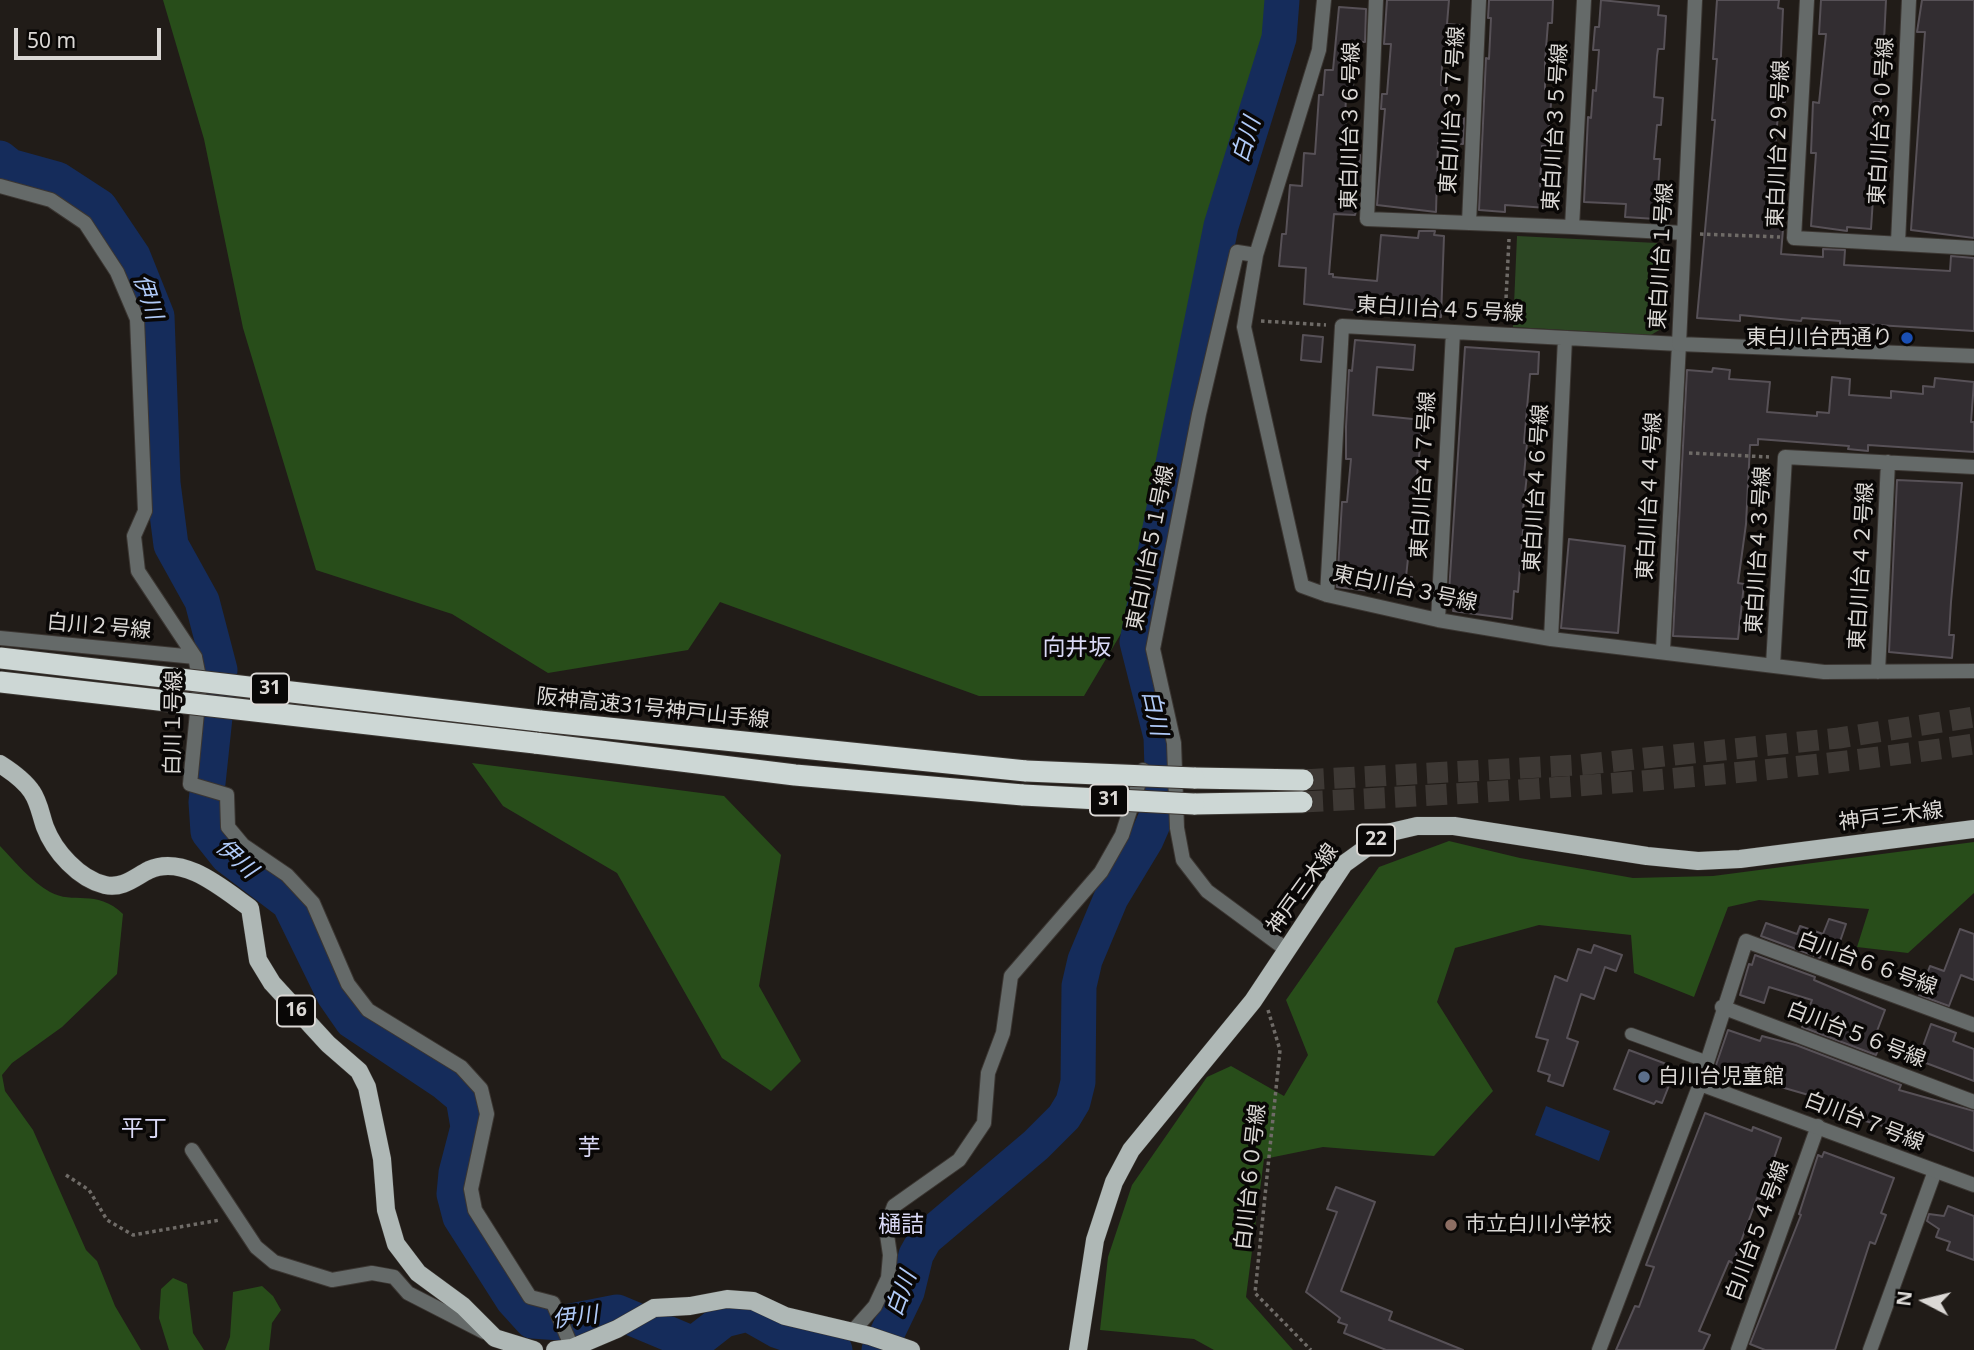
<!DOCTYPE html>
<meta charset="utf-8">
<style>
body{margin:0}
#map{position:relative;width:1974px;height:1350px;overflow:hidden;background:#211c18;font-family:"Noto Sans",sans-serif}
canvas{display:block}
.north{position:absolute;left:1890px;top:1266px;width:70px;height:70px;-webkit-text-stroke:5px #090706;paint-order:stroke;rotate:277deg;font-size:19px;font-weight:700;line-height:28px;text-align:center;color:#dbd8d5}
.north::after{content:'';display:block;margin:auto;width:24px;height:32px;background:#dbd8d5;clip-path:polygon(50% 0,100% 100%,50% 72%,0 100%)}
.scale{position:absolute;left:14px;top:28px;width:147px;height:32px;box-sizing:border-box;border:4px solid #dbd8d5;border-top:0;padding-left:9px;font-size:21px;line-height:24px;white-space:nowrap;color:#dbd8d5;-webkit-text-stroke:5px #090706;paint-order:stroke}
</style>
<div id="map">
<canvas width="1974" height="1350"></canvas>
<div class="north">N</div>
<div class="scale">50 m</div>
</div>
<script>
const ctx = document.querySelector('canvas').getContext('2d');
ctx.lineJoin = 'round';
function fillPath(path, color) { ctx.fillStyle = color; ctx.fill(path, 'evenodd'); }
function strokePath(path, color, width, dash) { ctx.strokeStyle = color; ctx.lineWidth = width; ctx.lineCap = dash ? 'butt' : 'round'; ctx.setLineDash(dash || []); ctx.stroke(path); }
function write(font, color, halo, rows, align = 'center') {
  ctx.font = font + ' "Noto Sans","Noto Sans JP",sans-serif'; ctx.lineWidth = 7; ctx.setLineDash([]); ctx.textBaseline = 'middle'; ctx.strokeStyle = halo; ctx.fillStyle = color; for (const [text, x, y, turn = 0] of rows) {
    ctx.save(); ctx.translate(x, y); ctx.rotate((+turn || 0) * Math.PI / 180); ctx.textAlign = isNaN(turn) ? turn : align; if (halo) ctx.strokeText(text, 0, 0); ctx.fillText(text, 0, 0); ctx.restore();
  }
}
fillPath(new Path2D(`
 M1517,236L1657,243L1665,253L1661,329L1651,335L1513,327Z`), '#2c4723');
fillPath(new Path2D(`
 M163,0H1273L1270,47L1232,159L1209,214L1135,610L1084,696H979L720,602L688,650L548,673L452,614L316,570L243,328L204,139Z
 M472,763L724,796L781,855L759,986L801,1061L771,1091L722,1058L617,873L503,806Z
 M1449,841L1520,858L1633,878L1713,876L1974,842V893L1908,953L1857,947L1869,909L1759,900L1728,907L1694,997L1634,973L1631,935L1539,925L1455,948L1437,1002L1493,1091L1434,1156L1323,1147L1264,1159L1246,1297L1293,1350H1214L1194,1339L1100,1330L1108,1257L1132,1185L1207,1077L1231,1066L1284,1096L1308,1055L1286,1000L1379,867Z
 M0,846C14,861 32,882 50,892C73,905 96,888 123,914L117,974L62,1027L12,1063L2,1075L5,1091L33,1130L86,1250L97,1261L115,1306L141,1350H0Z
 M173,1278L187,1284L193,1333L204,1350H169L159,1318L161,1289Z
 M262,1286L273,1296L281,1310L272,1323L269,1350H225L230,1337L233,1292Z`), '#284d1a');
fillPath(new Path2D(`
 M1546,1106L1610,1131L1599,1161L1535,1135Z`), '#152c5b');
strokePath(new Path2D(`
 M0,158L10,166L57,179L100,207L133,256L157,316L163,483L171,545L202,601L220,670L206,802L208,832L227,856L289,903L334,995L352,1021L445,1083L463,1098L468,1127L456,1173L454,1194L460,1217L513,1300L532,1321L561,1323L617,1312L693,1344
 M693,1344L724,1320L748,1314L778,1331L835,1350
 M879,1350L907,1292L916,1255L925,1239L1036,1145L1064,1117L1073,1102L1078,1082L1079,986L1085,960L1111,898L1146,840L1163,801L1161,737L1137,642L1221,226L1279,38L1282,0`), '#152c5b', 35);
const building = new Path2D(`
 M1387,0H1449L1447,24L1460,25L1458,50L1443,49L1441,85L1447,86L1445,117L1464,118L1463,144L1438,143L1436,212L1377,205L1385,109H1381L1382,94H1387L1391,44H1384Z
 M1489,0H1553L1552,23H1548L1545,61V89H1552L1548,146H1542L1540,186H1548L1547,208L1505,205V212L1479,210L1486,58L1489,59L1491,18H1488Z
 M1601,0L1659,6L1658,15L1666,16L1664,49H1658L1657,56L1654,97L1663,98L1661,125H1657L1654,159H1660L1656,219L1625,217L1626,204L1584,202L1588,117L1591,118L1593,90L1596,91L1599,50H1593L1595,27H1599Z
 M1717,0H1779L1778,8L1783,9L1780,78H1787L1785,102H1779L1772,186L1777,187L1776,204H1780L1779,217H1784L1781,254L1823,257V249L1845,250L1844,265L1950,271L1951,256L1974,258V331L1861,324V329L1840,327V321L1802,318L1801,321L1740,315V321L1697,318L1715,120H1712L1717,59H1713Z
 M1821,0H1886L1881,102H1874L1872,137H1877L1871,229L1847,227V231L1811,226L1816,153H1811L1813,102L1819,103L1826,34H1819Z
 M1922,0H1974V238L1911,230L1925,32H1917Z
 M1339,7L1366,9L1365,42H1358L1352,95L1346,94L1345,124L1348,125L1346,154L1360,155L1358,204L1355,215L1334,214L1329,274H1333V277L1377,281L1381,235L1418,238L1419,231H1435L1434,235L1444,236L1441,317L1412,315L1413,308L1362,305L1361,311L1304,304L1306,268L1279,266L1282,234H1286L1290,185L1302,186L1304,153L1315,154L1319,95H1323L1325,70H1333Z
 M1303,335L1323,337L1321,362L1301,360Z
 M1355,340L1415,345L1413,370L1377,367L1373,415L1423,420L1406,577H1412L1410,596L1337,587L1342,502H1347L1351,459H1346V427L1349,370L1352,371Z
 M1465,347L1539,352L1538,374H1530L1524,443H1527L1524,475H1527L1523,510L1532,511L1530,531L1523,530L1518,592L1514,591L1512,619L1453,611L1454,607H1448Z
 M1713,368L1730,370L1729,379L1770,382L1767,412L1817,416V412L1829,413L1832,377L1850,379L1849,395L1891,398V391L1923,394V386L1934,387L1935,378L1974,382L1971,422H1974V452L1868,445V451L1848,449L1849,446L1758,439V445H1750L1746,524L1738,583L1744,584L1738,639L1673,636L1687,370L1712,372Z
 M1897,480L1962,483L1951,602L1949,635H1954L1952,658L1889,652Z
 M1569,539L1625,546L1618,633L1561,628Z
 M1829,919L1846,924L1835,956L1822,952L1820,958L1761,936L1766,923L1797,934L1800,926L1823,934Z
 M1960,929L1974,934V980L1961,975L1949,1006L1919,995L1930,966L1944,971Z
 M1594,945L1622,955L1616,971L1605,967L1594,999L1581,994L1567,1038L1578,1042L1563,1086L1548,1081L1550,1075L1538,1071L1548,1040L1536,1037L1555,976L1567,981L1578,949L1591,953Z
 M1755,955L1815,977L1814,980L1885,1010L1877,1031L1884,1034L1876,1055L1802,1027L1812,1000L1769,987L1764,1003L1740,995L1749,964L1752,965Z
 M1931,1024L1956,1033L1953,1041L1974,1049V1081L1918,1060Z
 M1728,1030L1760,1041L1762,1036L1796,1045L1901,1085L1899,1090L1974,1111V1151L1919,1130L1917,1136L1848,1116L1824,1108L1826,1100L1715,1068Z
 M1629,1050L1669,1065L1665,1075L1672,1078L1662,1103L1656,1101L1654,1104L1614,1089Z
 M1705,1113L1752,1131L1753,1127L1781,1138L1760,1199L1757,1198L1733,1263L1729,1261L1699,1331L1710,1335L1703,1350H1616L1635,1306L1639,1307L1654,1267L1646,1265Z
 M1824,1152L1894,1178L1881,1213L1886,1215L1875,1244L1870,1242L1835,1350H1765L1750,1344L1801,1215L1799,1214L1818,1155L1822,1157Z
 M1336,1187L1375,1202L1341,1291L1392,1312L1389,1320L1463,1350H1386L1344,1333L1347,1325L1338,1322L1340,1318L1306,1292L1337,1212L1327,1209Z
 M1948,1206L1974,1216V1260L1947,1250L1950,1242L1936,1237L1939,1229L1927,1221L1929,1214L1944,1216Z`);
fillPath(building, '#322d31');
strokePath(building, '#575157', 2);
strokePath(new Path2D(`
 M1303,780L1578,765L1839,738L1974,717
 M1302,802C1527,791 1751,777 1974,744`), '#3d3834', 21, [21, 10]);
const service = new Path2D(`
 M1631,1034L1705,1061`);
const minor = new Path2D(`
 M1324,0L1319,50L1256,255L1244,327L1302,586L1327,595L1438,620L1551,639L1824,672L1974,671
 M1376,0L1367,219L1572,227
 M1584,0L1572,227L1684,233
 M1807,0L1794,238L1974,248
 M0,186L51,200L85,223L117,272L137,319L145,511L134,536L138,571L195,657L200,682L190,784L227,795L228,827L243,845L287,875L313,903L348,984L368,1010L461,1067L481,1089L487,1114L471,1189L475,1210L530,1297L553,1303L573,1350
 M1469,223L1479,0
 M1898,243L1909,0
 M1256,255L1237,252L1199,414L1153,649L1174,743L1177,828L1183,860L1207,891L1287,950
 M1327,595L1342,326L1679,344L1663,650
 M1438,620L1453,332
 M0,638L195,657
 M1551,639L1565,338
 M1773,665L1785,457L1974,467
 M1878,672L1888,462
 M1722,1007L1974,1102
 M1700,1084L1746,941L1974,1025
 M192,1150L256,1247L274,1262L332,1280L372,1273L394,1277L408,1293L484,1332
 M852,1332L875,1306L888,1278L890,1255L886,1228L894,1206L959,1160L984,1123L988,1073L1003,1033L1011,976L1101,872L1122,835L1143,770
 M1738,1350L1818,1126
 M1870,1350L1935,1171`);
const tertiary = new Path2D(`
 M1695,0L1679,344L1974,356
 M1599,1350L1700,1084L1974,1185`);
const primary = new Path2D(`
 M0,764C11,771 25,781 32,792C39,802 41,816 45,827C54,851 79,879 105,885C123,889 135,877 149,870C184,854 223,889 250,908L258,960L272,983L328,1044L359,1071L367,1087L382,1159L386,1210L396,1244L418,1273L463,1306L495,1338L534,1350
 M555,1350L572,1348L617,1329L654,1308L690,1306L727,1299L753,1301L785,1316L870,1336L911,1350
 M1078,1350L1095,1240L1114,1182L1131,1150L1253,1001L1344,864L1387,833L1417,826H1454L1647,856L1698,861L1740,859L1974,829`);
const motorway = new Path2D(`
 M540,721L1026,771
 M535,743L795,775L1023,795
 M1194,778L1303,780
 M1194,804L1302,802`);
strokePath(service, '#3b3632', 14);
strokePath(minor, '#3b3632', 16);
strokePath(tertiary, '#3b3632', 16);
strokePath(primary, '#3b3632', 19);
strokePath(motorway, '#3b3632', 23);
strokePath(new Path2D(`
 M1700,234L1780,237
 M1505,319L1509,239
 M1261,321L1326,325
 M1689,453L1769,457
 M1268,1010L1280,1050L1255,1293L1311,1350
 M66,1175L89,1190L107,1220L133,1235L220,1220`), '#6f6b67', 3.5, [3.5, 3.5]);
strokePath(service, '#656a69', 12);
strokePath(minor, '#656a69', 14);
strokePath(tertiary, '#656a69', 14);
strokePath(primary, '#afb8b6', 18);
strokePath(motorway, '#cdd7d5', 21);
const motorwayBridge = new Path2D(`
 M0,658L540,721
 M0,682L535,743
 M1026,771L1194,778
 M1023,795L1194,804`);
strokePath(motorwayBridge, '#3b3632', 23, []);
strokePath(motorwayBridge, '#cdd7d5', 21);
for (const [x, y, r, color] of [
 [1907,338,7,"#1a4fb4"],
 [1644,1077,7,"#5c6f8a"],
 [1451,1225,7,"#8d6e63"]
]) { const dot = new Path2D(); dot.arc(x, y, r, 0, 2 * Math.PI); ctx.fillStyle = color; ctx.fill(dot); strokePath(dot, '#090706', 2.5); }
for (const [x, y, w] of [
 [270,689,38],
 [1109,800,38],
 [1376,840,38],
 [296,1011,38]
]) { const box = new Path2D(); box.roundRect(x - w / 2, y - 15.5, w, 31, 5); ctx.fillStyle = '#090706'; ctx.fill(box); strokePath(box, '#dbd8d5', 2); }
write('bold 19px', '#dbd8d5', null, [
 ["31",270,689],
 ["31",1109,800],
 ["22",1376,840],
 ["16",296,1011]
]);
write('21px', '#dbd8d5', '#090706', [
 ["東白川台３７号線",1453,110,-87],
 ["東白川台３０号線",1882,121,-87],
 ["東白川台３６号線",1351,126,-89],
 ["東白川台３５号線",1556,127,-87],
 ["東白川台２９号線",1779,144,-88],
 ["東白川台１号線",1662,256,-87],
 ["東白川台４５号線",1440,310,3],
 ["東白川台４７号線",1424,475,-87],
 ["東白川台４６号線",1537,488,-87],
 ["東白川台４４号線",1650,496,-87],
 ["東白川台５１号線",1151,548,-79],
 ["東白川台４３号線",1759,550,-87],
 ["東白川台４２号線",1862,566,-87],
 ["東白川台３号線",1405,589,12],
 ["白川２号線",99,627,5],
 ["阪神高速31号神戸山手線",653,709,6],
 ["白川１号線",174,723,-89],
 ["神戸三木線",1891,817,-7],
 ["神戸三木線",1303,889,-54],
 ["白川台６６号線",1867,964,20],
 ["白川台５６号線",1856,1035,21],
 ["白川台７号線",1864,1122,21],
 ["白川台６０号線",1251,1177,-84],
 ["白川台５４号線",1758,1231,-70]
]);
write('21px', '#dbd8d5', '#090706', [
 ["東白川台西通り",1893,338,"right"],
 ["白川台児童館",1658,1077],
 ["市立白川小学校",1465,1225]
], 'left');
write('italic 23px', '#b0caf8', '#090706', [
 ["白川",1247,140,-73],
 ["伊川",147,297,72],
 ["白川",1154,713,78],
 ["伊川",236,859,42],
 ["白川",902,1294,-70],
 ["伊川",575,1318,-7]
]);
write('23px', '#dad9f6', '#090706', [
 ["向井坂",1077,648],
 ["平丁",144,1129],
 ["芋",589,1148],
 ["樋詰",901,1225]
]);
</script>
